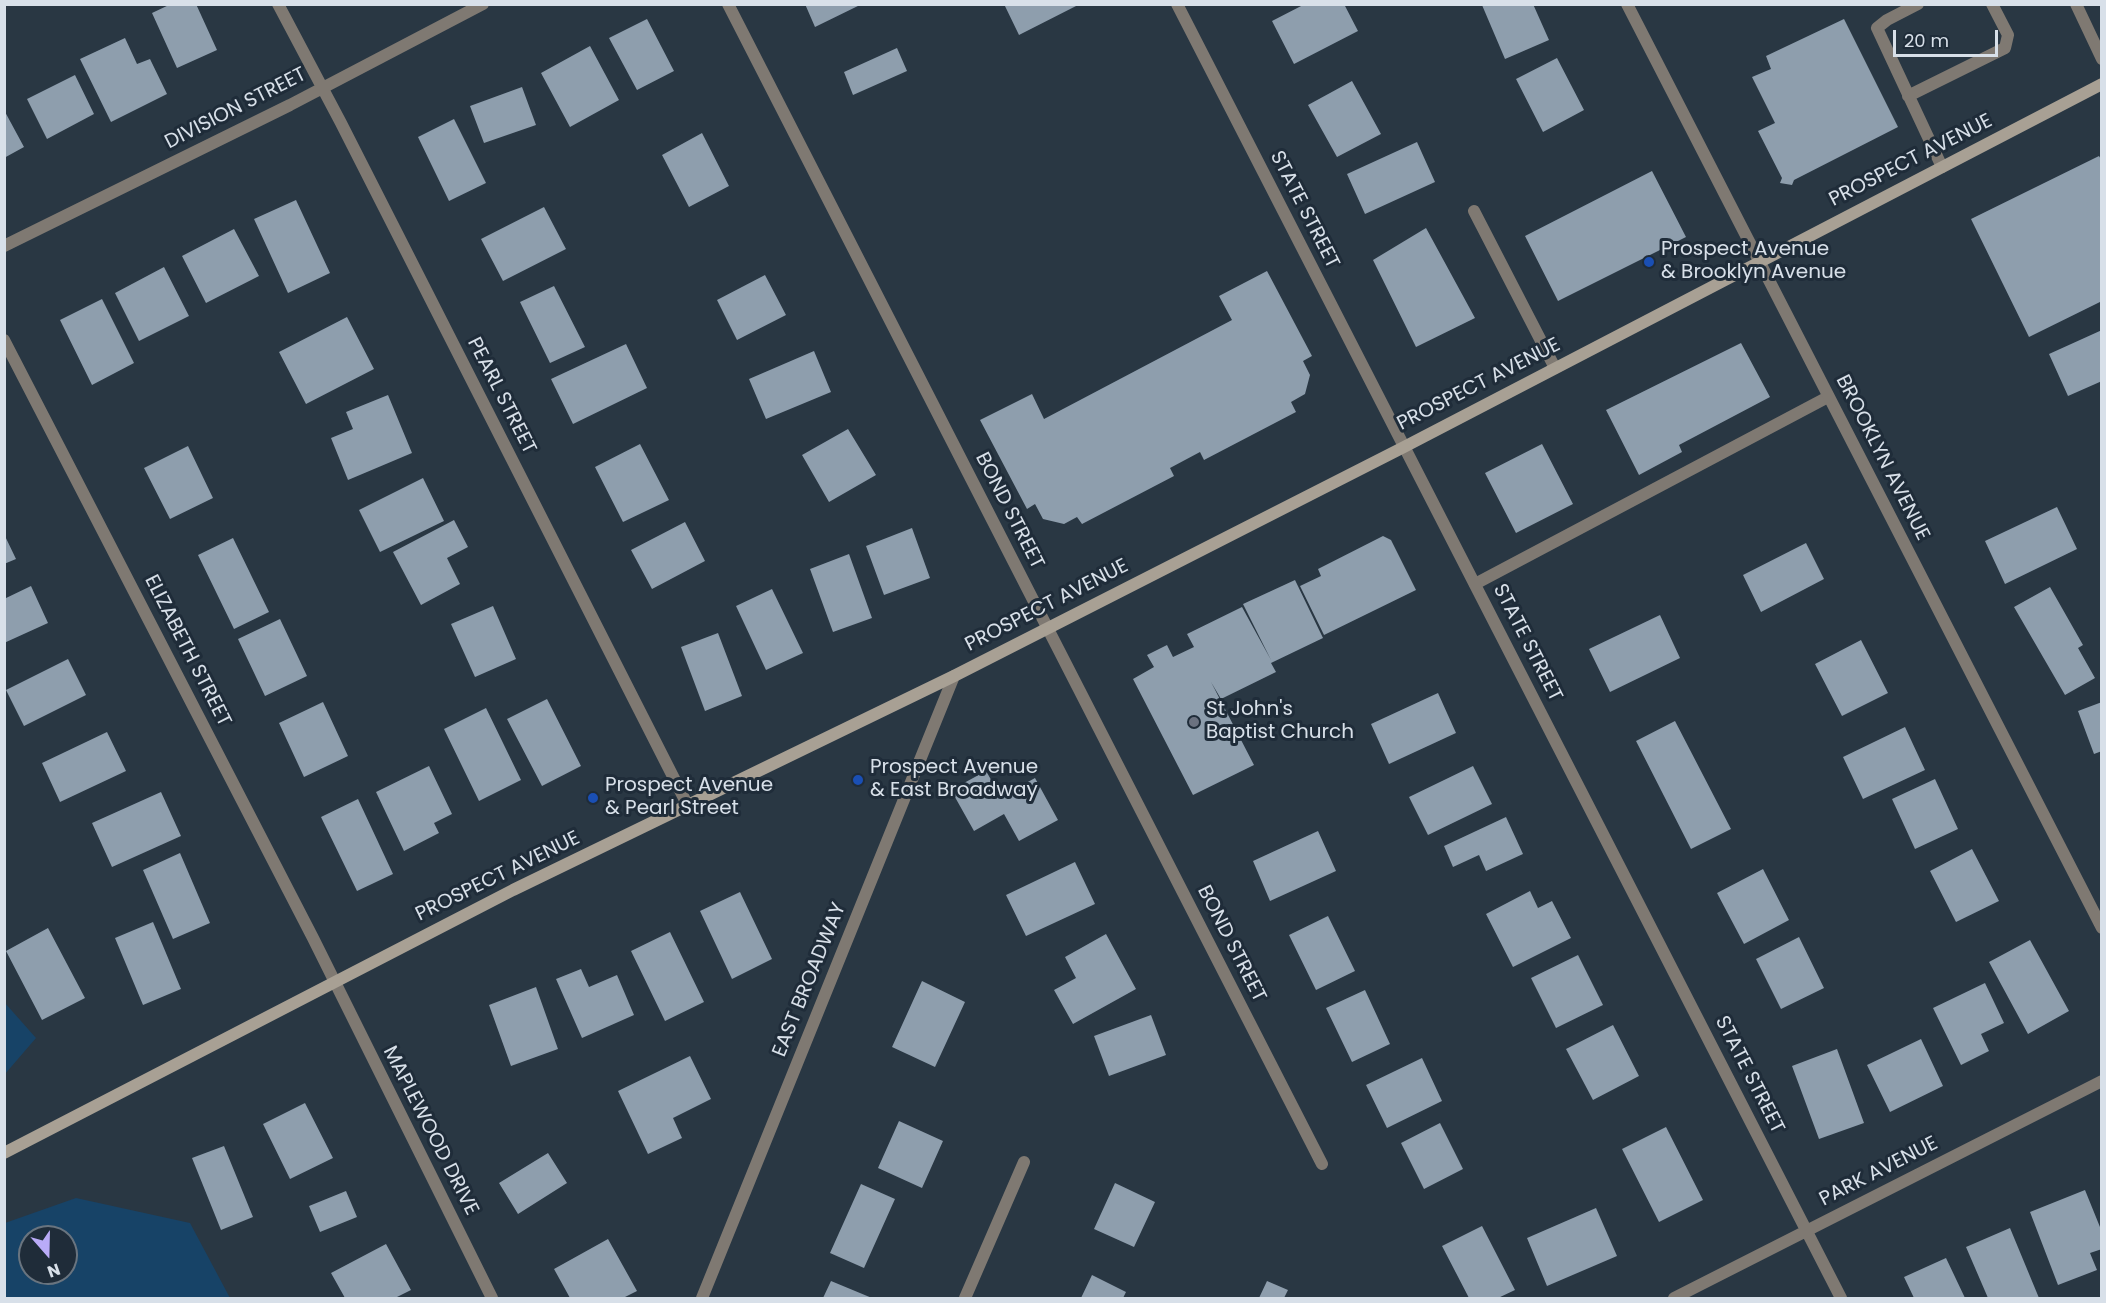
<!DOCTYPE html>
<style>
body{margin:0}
#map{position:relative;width:2106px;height:1303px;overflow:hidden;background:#293743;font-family:Poppins,sans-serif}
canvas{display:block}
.frame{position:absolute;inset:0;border:6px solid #d8e0e9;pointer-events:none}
.north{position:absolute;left:18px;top:1225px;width:60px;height:60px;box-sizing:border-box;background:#1f2c39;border:2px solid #69747f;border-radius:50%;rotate:160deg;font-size:16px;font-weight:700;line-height:24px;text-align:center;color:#d8e0e9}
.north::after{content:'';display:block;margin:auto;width:21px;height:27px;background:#b9abf7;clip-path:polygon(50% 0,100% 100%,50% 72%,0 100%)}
.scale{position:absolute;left:1893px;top:30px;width:105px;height:27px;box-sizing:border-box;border:3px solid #d8e0e9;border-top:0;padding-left:8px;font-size:18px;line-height:21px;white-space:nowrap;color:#d8e0e9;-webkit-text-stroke:4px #1f2c39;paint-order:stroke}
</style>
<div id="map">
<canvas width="2106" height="1303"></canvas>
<div class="frame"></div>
<div class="north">N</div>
<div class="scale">20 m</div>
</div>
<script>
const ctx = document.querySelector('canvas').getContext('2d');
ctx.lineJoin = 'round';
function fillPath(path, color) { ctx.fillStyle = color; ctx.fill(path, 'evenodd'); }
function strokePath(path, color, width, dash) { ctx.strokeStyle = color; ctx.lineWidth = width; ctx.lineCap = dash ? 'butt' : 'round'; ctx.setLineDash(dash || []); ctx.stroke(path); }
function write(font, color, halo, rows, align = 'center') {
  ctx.font = font + ' Poppins,sans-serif'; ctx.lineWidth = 6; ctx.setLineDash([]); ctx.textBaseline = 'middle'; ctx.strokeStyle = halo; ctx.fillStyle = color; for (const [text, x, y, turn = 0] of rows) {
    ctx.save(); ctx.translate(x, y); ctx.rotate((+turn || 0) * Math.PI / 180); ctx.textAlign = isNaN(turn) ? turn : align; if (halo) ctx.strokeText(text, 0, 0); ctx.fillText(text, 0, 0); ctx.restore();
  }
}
fillPath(new Path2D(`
 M5,1003L36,1038L5,1074Z
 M76,1198L190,1223L230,1298H5V1223ZM30,1237H66V1273H30Z`), '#174367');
fillPath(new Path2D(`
 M171,4H196L217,50L177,68L152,13Z
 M805,4H862L815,27Z
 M1004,4H1080L1019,35Z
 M1305,4H1344L1358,31L1294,64L1272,21Z
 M1533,4L1549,40L1505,59L1482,5Z
 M647,19L674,71L637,90L609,38Z
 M1844,19L1898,127L1794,180L1792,185L1780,183L1782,178L1758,131L1775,123L1752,77L1771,69L1766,56Z
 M125,38L137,64L150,59L167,94L111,122L80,59Z
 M590,46L619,100L570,127L541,73Z
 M897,48L907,71L853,95L844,72Z
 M1557,58L1584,110L1543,132L1516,79Z
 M75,75L94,114L47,139L27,99Z
 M1352,81L1381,134L1337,157L1308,105Z
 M522,87L536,125L484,143L470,106Z
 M4,110L24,147L4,158Z
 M454,119L486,183L449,201L418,137Z
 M702,133L729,186L689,207L662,155Z
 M1417,142L1435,182L1365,214L1347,174Z
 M2099,156L2102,161V301L2029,337L1971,219Z
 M1652,171L1686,237L1558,301L1525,236Z
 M296,200L330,273L288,293L254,219Z
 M544,207L566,249L503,281L481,239Z
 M1426,228L1475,318L1416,347L1373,260Z
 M234,229L259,276L206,303L182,256Z
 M164,267L189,316L139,341L115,293Z
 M1267,271L1312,356L1303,361L1310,375L1305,394L1291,402L1296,412L1204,460L1200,452L1170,468L1174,476L1082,524L1077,517L1064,524L1043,519L1035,504L1027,509L980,420L1032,394L1044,419L1232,320L1219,296Z
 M765,275L786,315L737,340L717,300Z
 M554,286L585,347L550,363L520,302Z
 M102,299L134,363L92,385L60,320Z
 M347,317L374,369L306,404L279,352Z
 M2102,330V381L2068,396L2049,354Z
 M1741,343L1770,397L1679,445L1682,452L1639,475L1606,410Z
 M626,344L647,388L573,424L551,379Z
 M814,351L831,392L766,419L749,379Z
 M388,395L412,453L348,480L331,438L353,429L346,412Z
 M848,429L876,475L829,502L802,455Z
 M640,444L669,500L623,522L595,467Z
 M1542,444L1573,504L1516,533L1485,473Z
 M188,446L213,498L170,519L144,468Z
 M423,478L444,521L380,552L359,510Z
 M2057,507L2077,549L2005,584L1985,541Z
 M454,520L468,547L447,558L460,584L421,605L393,552Z
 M685,522L705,561L652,589L631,550Z
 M912,528L930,578L884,595L866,546Z
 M4,534L16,559L4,564Z
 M1383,536L1391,540L1416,590L1324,635L1300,586L1321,576L1318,569Z
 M233,538L269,612L234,629L198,555Z
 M1806,543L1824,579L1761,612L1743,575Z
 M849,554L872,618L833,632L810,569Z
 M1295,580L1323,638L1271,663L1276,672L1221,699L1211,682L1254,765L1193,795L1133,679L1154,667L1147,655L1167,645L1173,657L1194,647L1187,634L1242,607L1271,660L1243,604Z
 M31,586L48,623L4,643V599Z
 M2050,587L2083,645L2078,648L2095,678L2065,695L2014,607Z
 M772,589L803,653L766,670L736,606Z
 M493,606L516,659L475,677L451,624Z
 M1660,615L1680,658L1610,692L1589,649Z
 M280,619L307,676L265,696L238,639Z
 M718,633L742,696L705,711L681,647Z
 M1861,640L1888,693L1842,716L1815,664Z
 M68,659L86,695L24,726L6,690Z
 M1438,693L1456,733L1389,764L1371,724Z
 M547,699L581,766L542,786L507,719Z
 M323,702L348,756L304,777L279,723Z
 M2102,702V751L2094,754L2078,711Z
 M486,708L521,780L479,801L444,729Z
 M1675,721L1731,829L1691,849L1636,741Z
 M1905,727L1925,770L1863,799L1843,757Z
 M107,732L126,771L60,802L42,763Z
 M429,766L452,814L434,823L439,833L404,851L376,792Z
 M1473,766L1492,804L1428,835L1409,797Z
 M986,771L1001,797L1035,778L1058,820L1019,841L1004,814L974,831L951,790Z
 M1935,779L1958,829L1915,849L1892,799Z
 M161,792L181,836L112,867L92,823Z
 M358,799L393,874L357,891L321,817Z
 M1506,817L1523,854L1486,871L1479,855L1453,867L1444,846Z
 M1318,831L1336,871L1270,901L1253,861Z
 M1972,849L1999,901L1956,922L1930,871Z
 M180,853L210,923L173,939L143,870Z
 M1075,862L1095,904L1026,936L1006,895Z
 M1763,869L1789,920L1744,944L1717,893Z
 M1530,891L1538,908L1552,901L1571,938L1513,967L1486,914Z
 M740,892L772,959L732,979L700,911Z
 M1328,916L1355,971L1316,990L1289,935Z
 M153,922L181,989L143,1005L115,938Z
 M48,928L85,998L42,1020L6,951Z
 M670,932L704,1002L665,1021L631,951Z
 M1106,934L1136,989L1073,1024L1054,990L1076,978L1065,957Z
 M1799,937L1824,988L1781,1009L1756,959Z
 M2030,940L2069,1011L2028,1034L1989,962Z
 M1578,955L1603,1005L1556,1028L1531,978Z
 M581,969L589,987L617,975L634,1015L582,1038L556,979Z
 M922,981L965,1002L935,1067L892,1047Z
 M1985,983L2004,1023L1981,1034L1989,1051L1961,1065L1933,1008Z
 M536,987L558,1049L511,1066L489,1005Z
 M1365,990L1390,1044L1352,1062L1326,1008Z
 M1151,1015L1166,1055L1109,1076L1094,1036Z
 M1613,1025L1639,1076L1593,1100L1566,1049Z
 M1921,1039L1943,1086L1890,1112L1867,1065Z
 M1837,1049L1864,1123L1819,1139L1792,1066Z
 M690,1056L711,1099L673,1118L682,1138L648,1154L618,1091Z
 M1422,1058L1442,1101L1387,1128L1366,1085Z
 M305,1103L333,1158L290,1179L263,1124Z
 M899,1121L943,1141L922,1188L878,1168Z
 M1440,1123L1463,1169L1424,1189L1401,1143Z
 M1666,1127L1703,1200L1659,1222L1622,1149Z
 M224,1146L253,1217L221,1230L192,1158Z
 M548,1153L567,1183L518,1214L499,1183Z
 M1115,1183L1155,1202L1134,1247L1094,1229Z
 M861,1184L895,1199L864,1268L830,1253Z
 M2085,1190L2102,1232V1249L2090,1253L2097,1270L2058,1285L2030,1212Z
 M346,1191L357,1217L320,1232L309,1206Z
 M1596,1208L1617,1256L1547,1286L1527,1238Z
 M1482,1226L1515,1290L1498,1298H1469L1442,1246Z
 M2010,1228L2039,1298H1988L1966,1247Z
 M608,1239L637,1291L623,1298H570L554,1269Z
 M386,1244L411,1290L395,1298H345L331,1273Z
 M1946,1258L1965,1298H1914L1904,1277Z
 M1092,1275L1126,1292L1123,1298H1081Z
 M831,1281L872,1298H823Z
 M1267,1281L1288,1290L1284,1298H1259Z`), '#8e9ead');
strokePath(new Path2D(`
 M1918,4L1887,20L1877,28L1942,167
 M1908,96L2005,48L2008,35L1992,4
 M1474,211L1555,368
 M1475,584L1828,397`), '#7f7972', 12);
strokePath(new Path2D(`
 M278,4L341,123L688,806
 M728,4L1322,1164
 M1177,4L1841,1298
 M1627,4L2102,928
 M2076,4L2102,59
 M4,246L290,105L483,4
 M4,340L313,938L492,1298
 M702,1298L954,676
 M965,1298L1024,1162
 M1674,1298L2102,1081`), '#7f7972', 12);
strokePath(new Path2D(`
 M4,1153L513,890L954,676L1404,447L2102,84`), '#a8a094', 12);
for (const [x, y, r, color] of [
 [1649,262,6,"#1a4fb4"],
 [1194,722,6,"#6b7280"],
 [858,780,6,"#1a4fb4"],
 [593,798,6,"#1a4fb4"]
]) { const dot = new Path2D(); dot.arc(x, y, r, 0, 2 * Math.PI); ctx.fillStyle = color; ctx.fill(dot); strokePath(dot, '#1f2c39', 2); }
write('20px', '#d8e0e9', '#1f2c39', [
 ["DIVISION STREET",236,109,-27],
 ["PROSPECT AVENUE",1911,161,-27],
 ["STATE STREET",1304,210,63],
 ["PROSPECT AVENUE",1479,385,-27],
 ["PEARL STREET",501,396,63],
 ["BROOKLYN AVENUE",1882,458,63],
 ["BOND STREET",1009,511,63],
 ["PROSPECT AVENUE",1047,606,-27],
 ["STATE STREET",1527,643,63],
 ["ELIZABETH STREET",187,651,63],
 ["PROSPECT AVENUE",498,877,-26],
 ["BOND STREET",1231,944,63],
 ["EAST BROADWAY",810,980,-68],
 ["STATE STREET",1749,1075,63],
 ["MAPLEWOOD DRIVE",430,1131,63],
 ["PARK AVENUE",1879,1172,-27]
]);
write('20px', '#d8e0e9', '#1f2c39', [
 ["Prospect Avenue",1661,250],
 ["& Brooklyn Avenue",1661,273],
 ["St John's",1206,710],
 ["Baptist Church",1206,733],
 ["Prospect Avenue",870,768],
 ["& East Broadway",870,791],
 ["Prospect Avenue",605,786],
 ["& Pearl Street",605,809]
], 'left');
</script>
